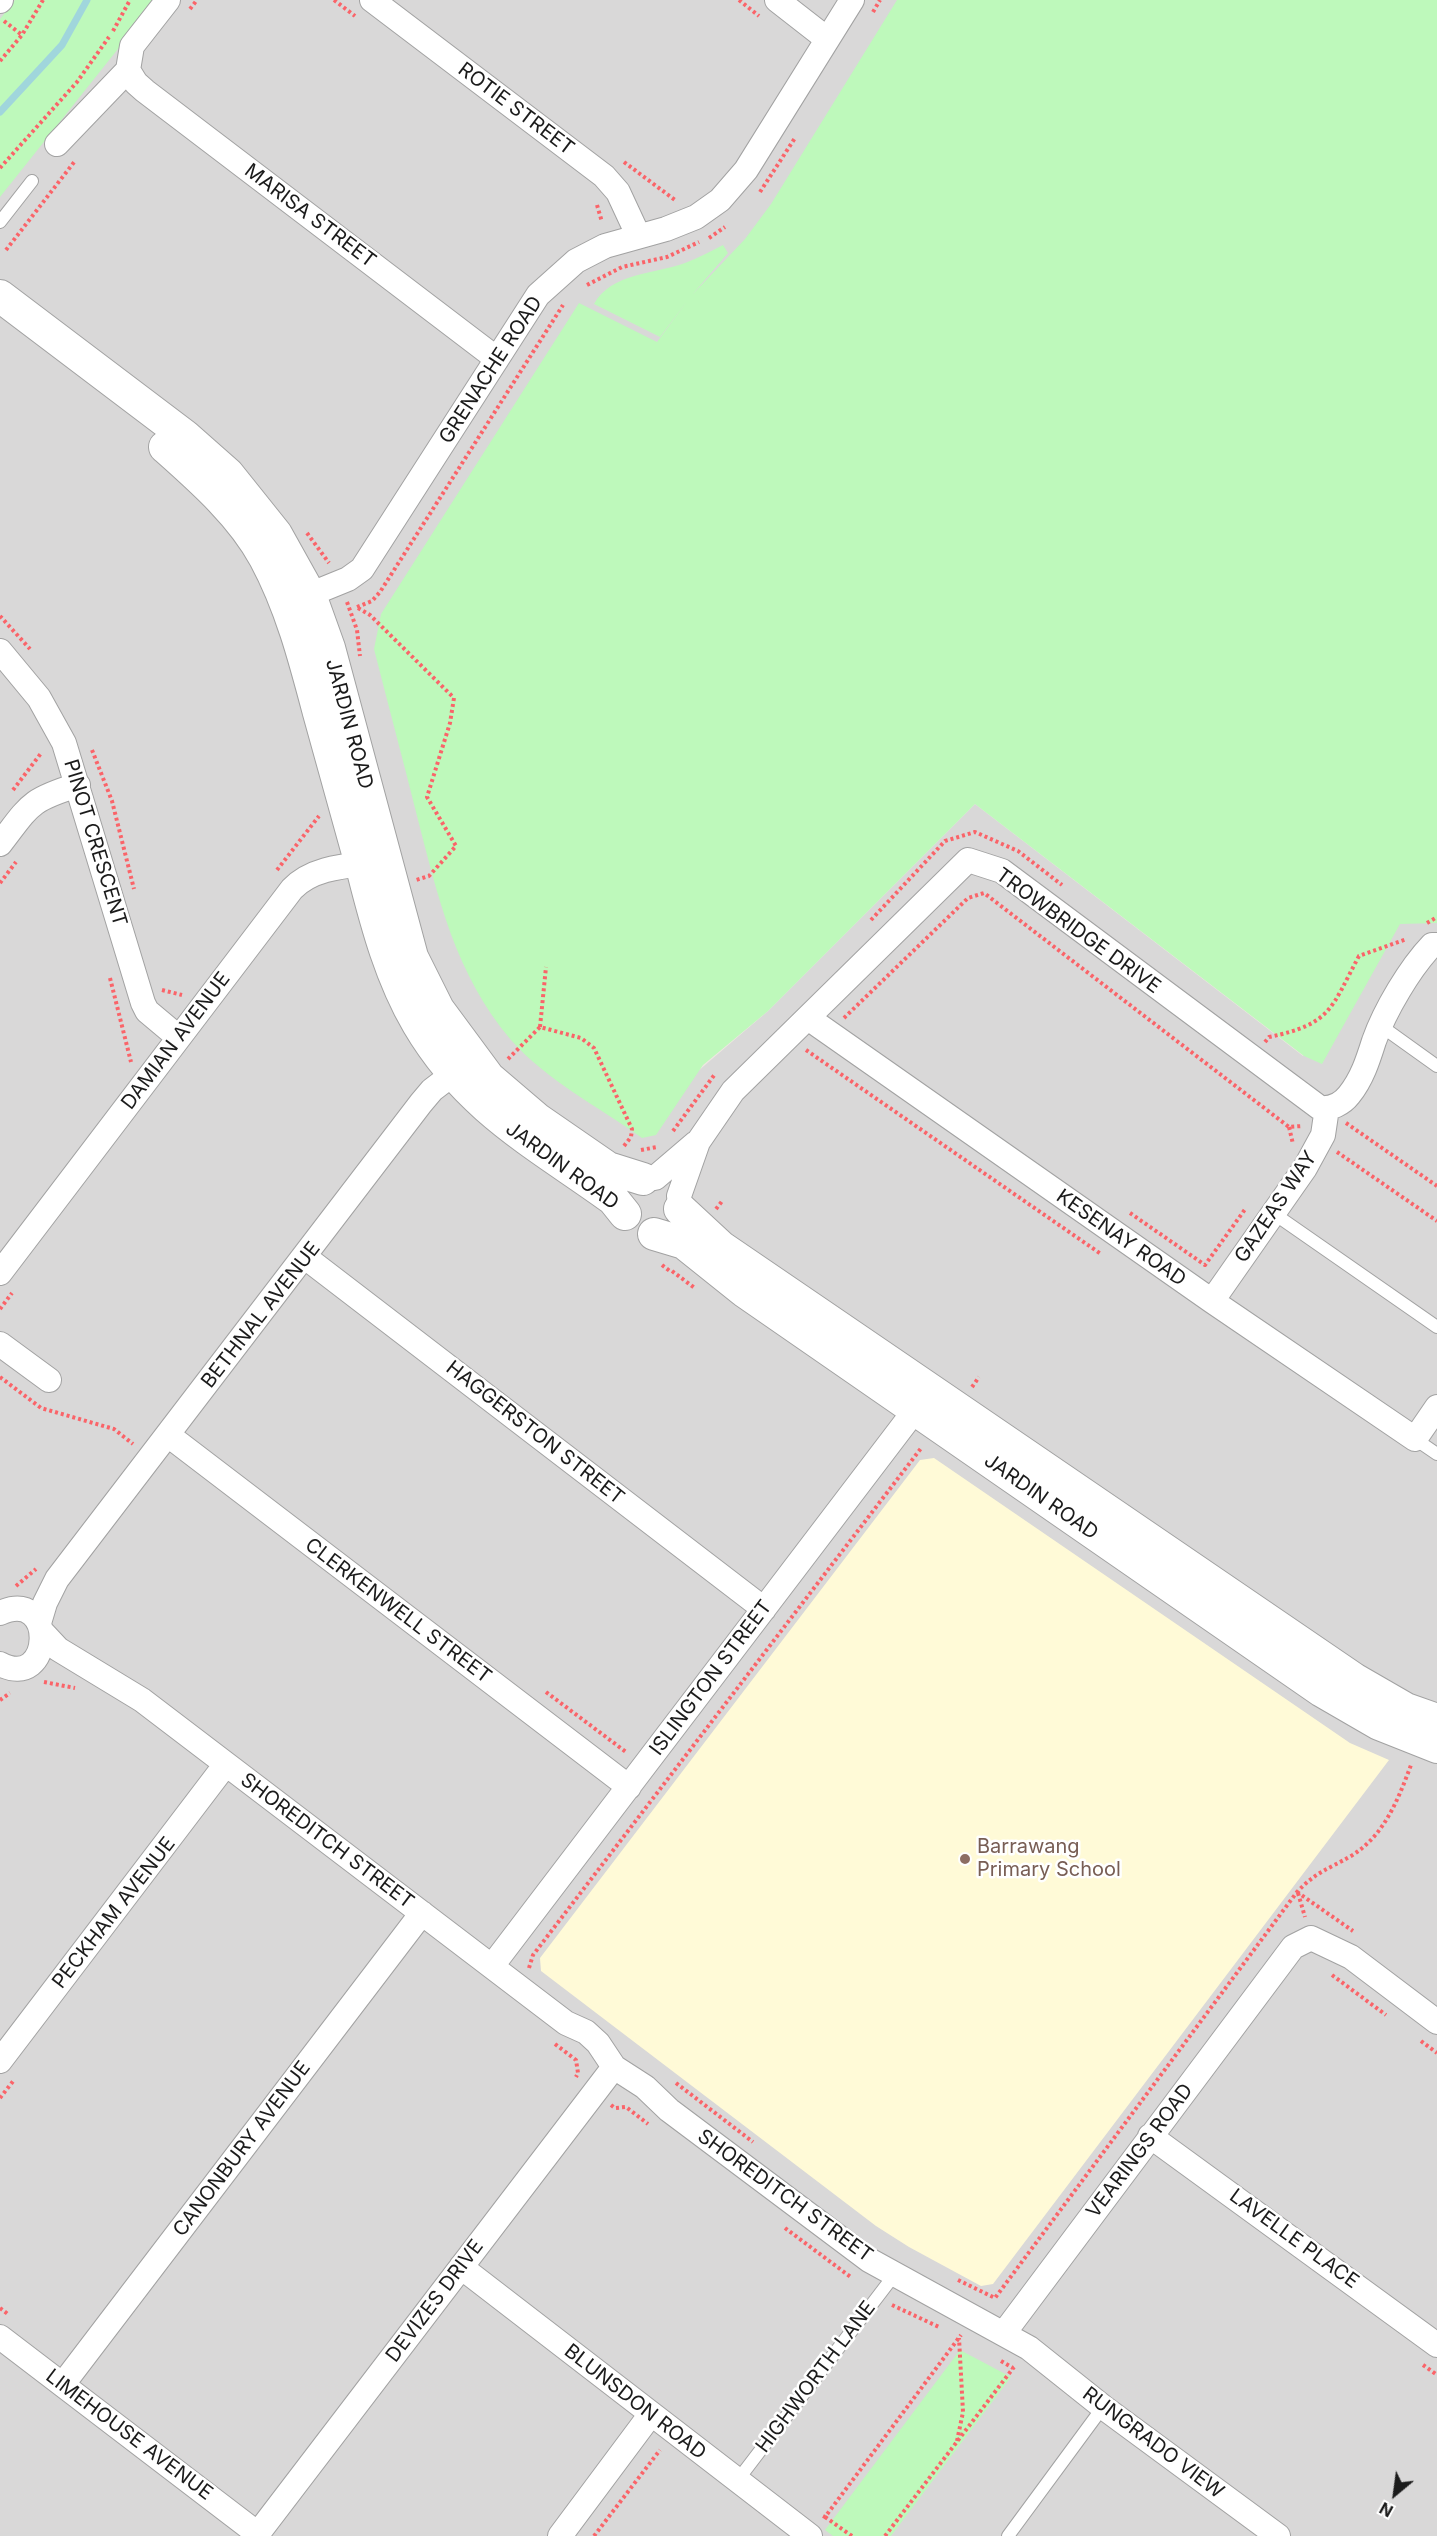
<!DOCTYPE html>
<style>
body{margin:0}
#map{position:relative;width:1437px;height:2536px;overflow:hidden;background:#ede7e0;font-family:Inter,sans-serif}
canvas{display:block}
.north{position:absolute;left:1365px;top:2464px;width:60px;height:60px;-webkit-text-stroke:4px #fff;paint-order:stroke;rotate:209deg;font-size:16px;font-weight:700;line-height:24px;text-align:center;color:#1b1b1b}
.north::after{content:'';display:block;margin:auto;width:21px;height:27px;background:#1b1b1b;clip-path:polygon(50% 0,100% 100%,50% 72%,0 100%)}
</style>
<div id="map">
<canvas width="1437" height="2536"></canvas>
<div class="north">N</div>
</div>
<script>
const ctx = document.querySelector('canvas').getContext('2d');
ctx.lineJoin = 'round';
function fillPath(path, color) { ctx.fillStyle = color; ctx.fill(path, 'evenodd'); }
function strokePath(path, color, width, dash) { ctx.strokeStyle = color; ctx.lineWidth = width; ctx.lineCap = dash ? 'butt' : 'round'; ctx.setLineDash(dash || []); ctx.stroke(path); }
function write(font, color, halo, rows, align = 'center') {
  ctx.font = font + ' Inter,sans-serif'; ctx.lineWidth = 5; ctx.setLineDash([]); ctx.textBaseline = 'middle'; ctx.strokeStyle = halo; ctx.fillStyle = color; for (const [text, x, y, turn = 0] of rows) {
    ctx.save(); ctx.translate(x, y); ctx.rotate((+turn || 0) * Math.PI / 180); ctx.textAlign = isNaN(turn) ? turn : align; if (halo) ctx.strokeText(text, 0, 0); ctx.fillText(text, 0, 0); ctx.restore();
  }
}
fillPath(new Path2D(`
 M0,0H1116L697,1072L768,1011L975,804L1303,1056L1437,859V2536H0Z`), '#d9d8d8');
fillPath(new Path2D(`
 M934,1458L1350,1743L1389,1760L993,2284L981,2286L909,2247L876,2226L541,1971L540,1958L920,1460Z`), '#fffad7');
fillPath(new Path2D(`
 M15,0H157L0,197V19Z
 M897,0H1437V923L1400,924L1322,1064L1304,1056L975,804L768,1011L703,1065L656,1135L642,1138C599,1107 546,1080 511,1040C455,974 438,897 417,816C403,760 388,704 374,649L381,614L579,303L657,342L688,300L660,337L594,304C611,273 654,274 685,263C698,258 711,251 723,245L728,253L692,295L745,239L771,204Z
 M960,2350L1011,2377L891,2536H833L825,2530Z`), '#bef9bb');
strokePath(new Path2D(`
 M0,112L62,45L87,0`), '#a0d6dc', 7);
const service = new Path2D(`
 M0,222L32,181
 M1381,1026L1437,1066
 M1273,1213L1437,1327
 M1415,1439L1437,1454
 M737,2481L895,2274
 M1008,2536L1103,2407`);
const minor = new Path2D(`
 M372,0L604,176L618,192L638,235
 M777,0L827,39
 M0,1L1,0
 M128,70L136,83L145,91L497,359
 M57,144L128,70L132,46L168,0
 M294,601L348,579L362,569L538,295L576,261L605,246L666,229L696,217L720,200L746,170L852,0
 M0,651L39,698L64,743L143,1003L147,1011L178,1037
 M0,844C30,805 29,800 78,785
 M808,1018L1212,1301L1415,1439L1437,1407
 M655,1178L696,1143
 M679,1196L698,1142L733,1091L968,860L1002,871L1320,1108C1331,1109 1342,1104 1349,1095C1362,1079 1368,1060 1374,1041C1385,1010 1410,968 1432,945H1437
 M305,1257L764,1609
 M0,1273L292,889C313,867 347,866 377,862
 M1212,1301L1305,1168L1323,1135L1327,1108
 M0,1344L49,1380
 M168,1435L629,1787
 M0,1613C58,1587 53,1692 0,1664
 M39,1623L45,1603L57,1579L421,1103L432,1090L466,1064
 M43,1633L58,1649L142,1700L566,2023L586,2032L598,2043L614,2067L645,2087L669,2110L869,2260L1029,2348L1103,2407L1278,2536
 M492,1966L925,1397
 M0,2061L226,1764
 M1150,2136L1437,2345
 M461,2267L810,2536
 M1004,2333L1293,1947L1311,1938L1351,1957L1437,2022
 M0,2337L258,2534
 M63,2384L422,1913
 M256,2536L614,2067
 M560,2536L651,2414`);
const tertiary = new Path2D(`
 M0,296L185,436L228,474L276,534L310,595L329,648L412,957L438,1009L489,1078L537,1119L608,1168L643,1179
 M165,447C201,479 242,515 265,558C291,606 305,660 319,713C334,767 349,821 364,875C377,926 391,978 418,1024C468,1109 537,1144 613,1199L625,1214
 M680,1209L721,1247L1354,1679L1406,1709L1437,1720
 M654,1234L684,1243L744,1291L1322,1691L1379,1724L1437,1747`);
strokePath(service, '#a2a2a2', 14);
strokePath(minor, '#a2a2a2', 26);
strokePath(tertiary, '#a2a2a2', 34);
strokePath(new Path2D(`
 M334,0L355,16
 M739,0L759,16
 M190,9L197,0
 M873,12L880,0
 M4,21L22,35
 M113,31L130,0
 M0,61L22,35L43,0
 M624,162L675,200
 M0,168L77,82L109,37
 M760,192L795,138
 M597,205L602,222
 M709,238L725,227
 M6,250L75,161
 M587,285L622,267L667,257L699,242
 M307,533L329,563
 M347,602L357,630L360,656
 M357,607L372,601L380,592L563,305
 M358,608L370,615L454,698L450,723L427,797L456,846L429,876L416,880
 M0,616L30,649
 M92,750L112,801L134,889
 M13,790L42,752
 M277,870L319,816
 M0,883L16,862
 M871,920L945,841L975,832L1018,851L1062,885
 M1427,923L1437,917
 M110,978L131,1062
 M162,990L182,995
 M844,1018L968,898L984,893L1289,1127L1302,1126
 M540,1027L546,967
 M1265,1042L1269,1037C1332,1024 1331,1008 1359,956L1407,939
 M806,1050L1101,1254
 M508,1059L540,1027L581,1038L594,1048L632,1129L631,1137L624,1146
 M1346,1123L1437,1186
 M1289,1127L1293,1144
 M673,1131L715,1074
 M641,1150L657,1147
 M1337,1152L1437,1221
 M716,1209L723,1200
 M1130,1213L1205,1265L1246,1208
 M662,1265L671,1272
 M672,1271L696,1289
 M0,1309L12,1293
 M0,1377L41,1408L114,1429L133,1444
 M972,1387L979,1377
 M16,1586L36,1569
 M44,1682L75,1688
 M546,1692L626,1752
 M0,1700L10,1693
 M1297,1892L1353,1931
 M1298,1893L1305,1917
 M529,1968L533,1955L922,1447
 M1332,1975L1386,2015
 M1421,2041L1437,2053
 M555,2044L576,2060L578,2073L576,2077
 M676,2083L753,2142
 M0,2098L14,2080
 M611,2105L615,2108L626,2107L648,2124
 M785,2228L852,2278
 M958,2280L995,2298L1297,1892C1317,1871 1327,1870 1351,1856C1384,1836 1398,1800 1411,1765
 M892,2305L939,2327
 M0,2308L9,2315
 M1001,2361L1013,2368
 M1423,2365L1437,2375
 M957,2441L963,2412L959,2338
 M823,2516L825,2517L961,2335
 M825,2517L852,2536
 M594,2536L660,2450
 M885,2536L1014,2367`), '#fa6469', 4, [3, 3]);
strokePath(service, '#fff', 12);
strokePath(minor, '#fff', 24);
strokePath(tertiary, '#fff', 32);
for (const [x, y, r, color] of [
 [965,1859,6,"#8d6e63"]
]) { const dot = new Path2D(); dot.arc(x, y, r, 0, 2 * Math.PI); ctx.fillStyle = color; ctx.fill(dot); strokePath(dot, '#fff', 2); }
write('20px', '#1b1b1b', '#fff', [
 ["ROTIE STREET",516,109,37],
 ["MARISA STREET",310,216,37],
 ["GRENACHE ROAD",491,370,-57],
 ["JARDIN ROAD",349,724,75],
 ["PINOT CRESCENT",95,843,73],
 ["TROWBRIDGE DRIVE",1078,931,36],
 ["DAMIAN AVENUE",176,1041,-53],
 ["JARDIN ROAD",562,1166,36],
 ["GAZEAS WAY",1276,1207,-56],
 ["KESENAY ROAD",1121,1238,35],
 ["BETHNAL AVENUE",261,1315,-52],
 ["HAGGERSTON STREET",535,1433,38],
 ["JARDIN ROAD",1041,1497,35],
 ["CLERKENWELL STREET",398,1611,37],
 ["ISLINGTON STREET",711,1678,-53],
 ["SHOREDITCH STREET",327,1841,37],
 ["PECKHAM AVENUE",114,1913,-52],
 ["CANONBURY AVENUE",242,2149,-53],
 ["VEARINGS ROAD",1140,2151,-53],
 ["SHOREDITCH STREET",785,2196,36],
 ["LAVELLE PLACE",1294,2239,36],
 ["DEVIZES DRIVE",435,2301,-53],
 ["HIGHWORTH LANE",816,2377,-53],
 ["BLUNSDON ROAD",635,2402,38],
 ["LIMEHOUSE AVENUE",129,2435,37],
 ["RUNGRADO VIEW",1153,2443,37]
]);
write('20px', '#785e54', '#fff', [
 ["Barrawang",977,1847],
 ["Primary School",977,1870]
], 'left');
</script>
